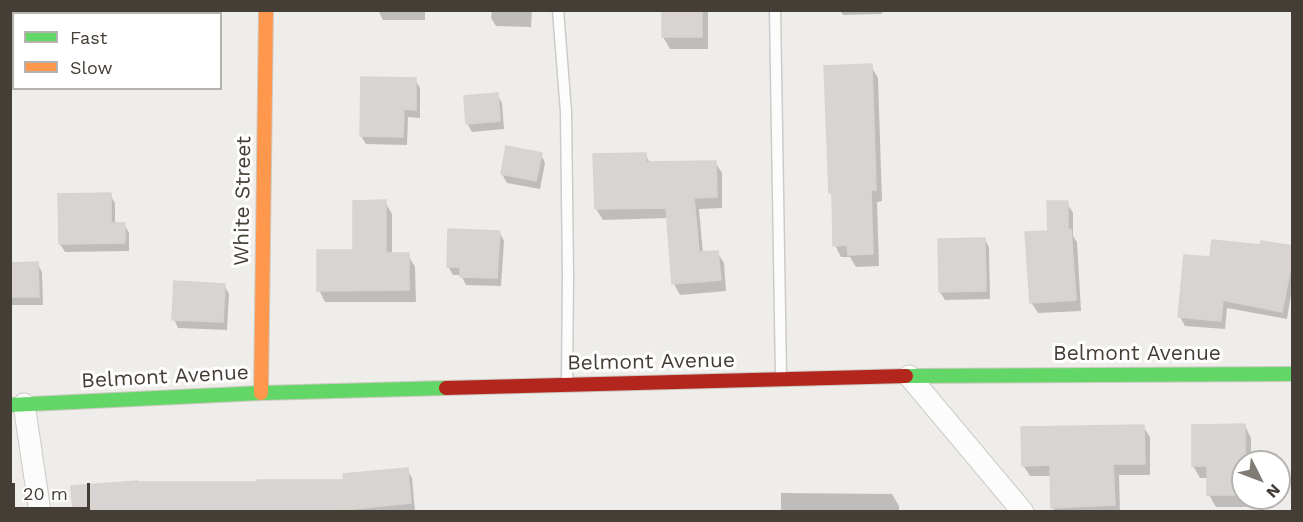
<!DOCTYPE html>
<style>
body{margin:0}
#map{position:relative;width:1303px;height:522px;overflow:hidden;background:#efedea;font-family:"Work Sans",sans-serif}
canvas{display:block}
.frame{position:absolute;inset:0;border:12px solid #453e36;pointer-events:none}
.legend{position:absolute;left:12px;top:12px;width:210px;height:78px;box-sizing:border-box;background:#fff;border:2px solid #b5b2af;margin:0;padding:8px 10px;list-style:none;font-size:18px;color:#453e36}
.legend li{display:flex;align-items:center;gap:12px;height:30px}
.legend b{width:30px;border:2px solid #b5b2af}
.north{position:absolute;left:1231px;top:450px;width:60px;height:60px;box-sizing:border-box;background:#fff;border:2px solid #b5b2af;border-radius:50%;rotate:132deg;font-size:16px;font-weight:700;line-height:24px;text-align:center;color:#453e36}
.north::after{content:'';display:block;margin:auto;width:21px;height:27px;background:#807b75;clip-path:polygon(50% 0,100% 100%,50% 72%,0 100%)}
.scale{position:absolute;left:12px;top:483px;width:78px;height:27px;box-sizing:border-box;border:3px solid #453e36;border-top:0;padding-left:8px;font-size:18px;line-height:21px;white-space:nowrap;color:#453e36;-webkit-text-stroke:4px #fff;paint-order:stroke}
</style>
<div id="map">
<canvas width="1303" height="522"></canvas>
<div class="frame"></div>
<ul class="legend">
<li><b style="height:8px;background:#63d668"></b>Fast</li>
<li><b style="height:8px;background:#ff974d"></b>Slow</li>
</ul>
<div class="north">N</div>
<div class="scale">20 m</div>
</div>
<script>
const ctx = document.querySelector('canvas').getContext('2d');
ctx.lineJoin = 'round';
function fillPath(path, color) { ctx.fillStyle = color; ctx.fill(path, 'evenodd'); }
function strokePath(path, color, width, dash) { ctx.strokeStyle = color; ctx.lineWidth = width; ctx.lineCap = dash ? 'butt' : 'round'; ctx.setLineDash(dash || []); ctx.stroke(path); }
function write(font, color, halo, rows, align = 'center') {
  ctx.font = font + ' "Work Sans",sans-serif'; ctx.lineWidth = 6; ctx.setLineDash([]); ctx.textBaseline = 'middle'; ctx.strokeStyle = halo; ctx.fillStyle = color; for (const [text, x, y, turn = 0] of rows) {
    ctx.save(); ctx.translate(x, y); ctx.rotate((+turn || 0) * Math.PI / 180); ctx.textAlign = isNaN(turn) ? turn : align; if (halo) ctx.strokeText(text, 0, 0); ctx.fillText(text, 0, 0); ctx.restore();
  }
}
fillPath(new Path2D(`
 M171,10H211V14H171Z
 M378,10H425V20H383Z
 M492,10H532L531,27L496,26L491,18Z
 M663,10H708V49H670L663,37Z
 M840,10H882V14L843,15Z
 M871,66L878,78L882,201L877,202L879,266L856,267L850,257H841L835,245L833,198L830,192Z
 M415,79L420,88V118L408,117L407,145L366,144L361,136Z
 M497,94L502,103L504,129L472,132L467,123Z
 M541,154L545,163L540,189L507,183L502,174Z
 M645,154L650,163L715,162L722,173V208L699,209L703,254L717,252L724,263L726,291L680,295L674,284L668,218L603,220L596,209Z
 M60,195H110L115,203V224H124L129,233V251L65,252L60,244Z
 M385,202L392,214V255H408L415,267L416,302H325L319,290L355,251Z
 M1067,203L1073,213V236L1077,242L1081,311L1038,313L1031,302L1049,232Z
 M499,232L504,241L501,286L466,285L461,275H453L448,266Z
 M985,239L989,248L990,299L945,300L940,292Z
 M1292,248V288L1287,319L1227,308L1225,329L1185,326L1180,317L1212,258Z
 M37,263L42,272L43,305H10V264Z
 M224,285L229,294L227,330L178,328L174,319Z
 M1143,426L1150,437V475H1119L1120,512H1055L1053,507L1052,476H1030L1023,465Z
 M1193,426H1245L1251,438V462H1243V498H1251V507H1216L1209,495V478H1200L1193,466Z
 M407,469L412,478L415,511L75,512L137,484L345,481Z
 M781,493L892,494L899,506V512H781Z`), '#0003');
const building = new Path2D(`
 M662,10H702V37H662Z
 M872,64L876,190H871L873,254L848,255L847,245L833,246L832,193H829L824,66Z
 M361,77L416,78V110L404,109L403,137L360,136Z
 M498,93L500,121L466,124L464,96Z
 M506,146L542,153L536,181L501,174Z
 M646,153V162L716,161L717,197L694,198L699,252L718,251L721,280L672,284L666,208L595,209L593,154Z
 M111,193V223H125V243L59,244L58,194Z
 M386,200V253H409V290L317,291V250H353V201Z
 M1047,201H1068V230L1071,229L1076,300L1030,303L1025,232L1048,231Z
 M448,229L500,231L497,278L460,277V267H447Z
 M985,238L986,291L939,292L938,239Z
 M1212,240L1260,245L1261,241L1293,246V256L1282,312L1223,300L1221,321L1178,317L1184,255L1210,257Z
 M38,262L39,297H10V263Z
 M174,281L225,284L223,322L172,320Z
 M1245,424V462H1243V495H1207V466H1192V425Z
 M1144,425L1145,464H1113L1115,505L1051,508L1050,465L1022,466L1021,427Z
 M408,468L411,503L325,512H73L71,486L137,481V482H257V480H344L343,474Z`);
fillPath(building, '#d7d4d1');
strokePath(building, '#d7d4d0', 1.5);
const lane = new Path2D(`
 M558,10L566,112L568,275L567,382
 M775,10L781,376`);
const street = new Path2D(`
 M909,376L1023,512
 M24,404L40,512`);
const fast = new Path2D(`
 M906,376L1292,374
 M10,405L261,393L446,388`);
const slow = new Path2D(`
 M261,393L266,10`);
const jam = new Path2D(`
 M446,388L906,376`);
strokePath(lane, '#cdcbc7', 13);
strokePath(street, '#cdcbc7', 23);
strokePath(fast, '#cec9c1', 16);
strokePath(slow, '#cec9c1', 16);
strokePath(jam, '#cec9c1', 16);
strokePath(lane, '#fdfcfc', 10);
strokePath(street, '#fdfcfc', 21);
strokePath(fast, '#63d668', 14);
strokePath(slow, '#ff974d', 14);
strokePath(jam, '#b3261e', 14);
write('21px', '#453e36', '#fff', [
 ["White Street",243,201,-89],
 ["Belmont Avenue",1137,354],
 ["Belmont Avenue",651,362,-1],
 ["Belmont Avenue",165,377,-3]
]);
</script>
